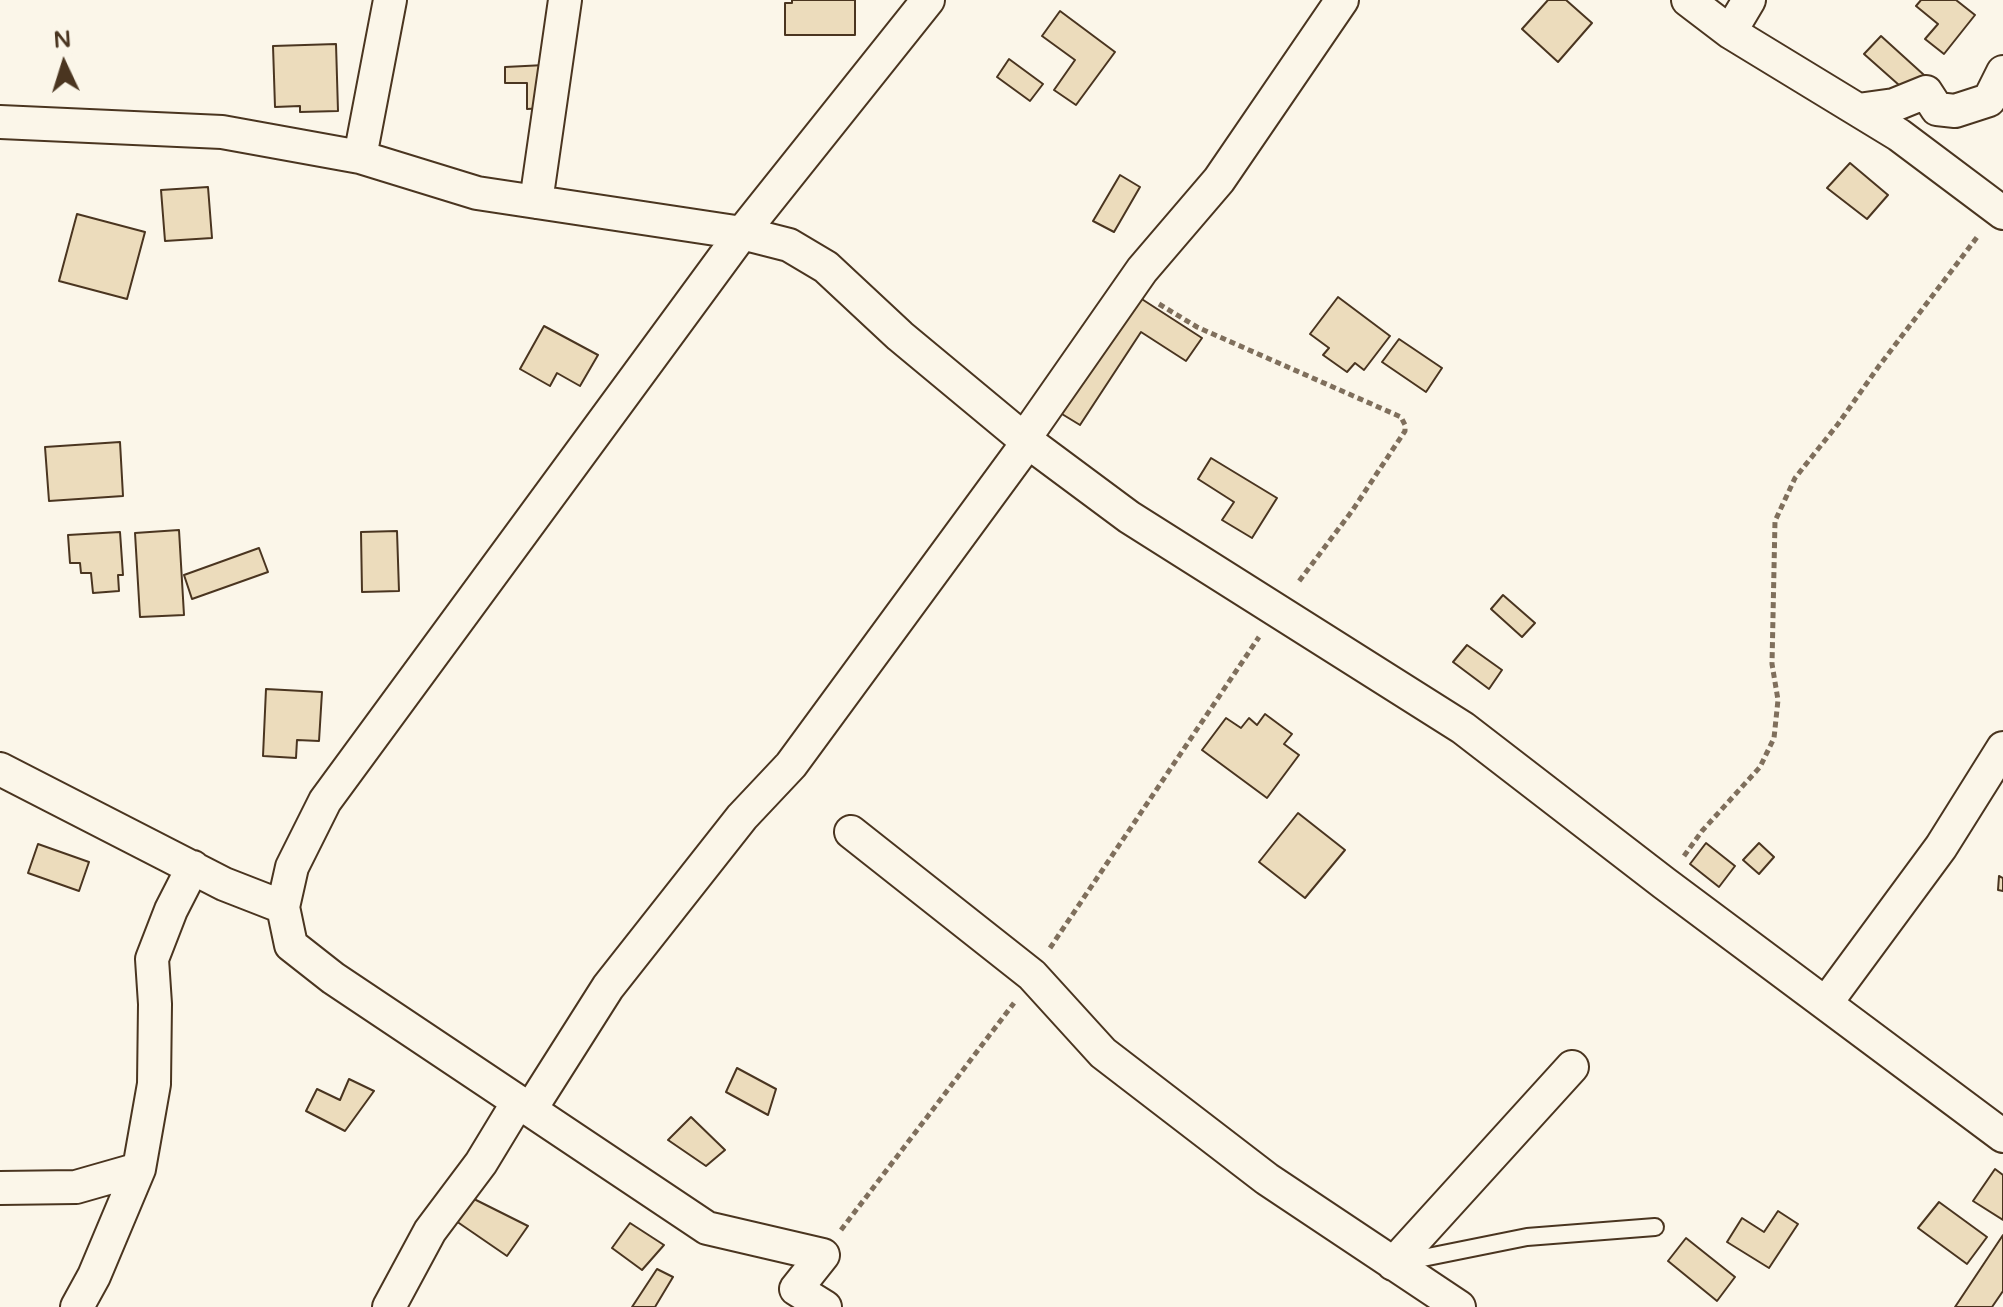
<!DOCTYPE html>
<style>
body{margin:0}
#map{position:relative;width:2003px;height:1307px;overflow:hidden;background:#fbf6e9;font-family:"Varela Round",sans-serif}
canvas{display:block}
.north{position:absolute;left:24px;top:24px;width:80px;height:80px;-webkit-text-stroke:6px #fbf6e9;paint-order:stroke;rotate:356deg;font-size:22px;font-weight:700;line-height:32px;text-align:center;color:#4a3520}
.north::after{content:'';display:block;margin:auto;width:28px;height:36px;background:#4a3520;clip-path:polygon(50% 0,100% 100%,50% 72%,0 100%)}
</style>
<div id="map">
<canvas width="2003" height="1307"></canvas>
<div class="north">N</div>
</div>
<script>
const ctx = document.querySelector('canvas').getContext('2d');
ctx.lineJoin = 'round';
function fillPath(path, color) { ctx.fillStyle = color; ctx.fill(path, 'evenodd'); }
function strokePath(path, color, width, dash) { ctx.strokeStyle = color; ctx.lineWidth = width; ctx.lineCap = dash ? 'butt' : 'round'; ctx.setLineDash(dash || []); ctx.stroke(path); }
const building = new Path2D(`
 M792,0H855V35H785V3H792Z
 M1548,0H1566L1592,23L1558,62L1522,29Z
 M1921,0H1956L1975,15L1944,54L1925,39L1938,24L1916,6Z
 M1060,11L1115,52L1076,105L1054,90L1075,60L1042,36Z
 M1881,36L1924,75L1908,93L1864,54Z
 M336,44L338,111L300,112V106L275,107L273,46Z
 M1009,59L1043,84L1030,101L997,77Z
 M545,65L546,108L527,109V83H505V67Z
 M1850,163L1888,195L1867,219L1827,188Z
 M1120,175L1140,187L1114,232L1093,221Z
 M208,187L212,238L165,241L161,190Z
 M77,214L145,232L127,299L59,281Z
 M1134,294L1202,338L1186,361L1141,332L1080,425L1057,411Z
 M1338,297L1390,336L1364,370L1355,363L1347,372L1323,355L1329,348L1310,334Z
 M544,326L598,355L580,386L557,373L550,386L520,369Z
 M1399,339L1442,368L1426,392L1382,362Z
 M120,442L123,496L49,501L45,447Z
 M1211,458L1277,498L1252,538L1222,520L1234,502L1198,479Z
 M179,530L184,615L140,617L135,533Z
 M397,531L399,591L362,592L361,532Z
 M120,532L123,575H118L119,591L93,593L91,573H81L80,563H70L68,535Z
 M259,548L268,572L192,599L184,575Z
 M1503,595L1535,623L1522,637L1491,609Z
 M1467,645L1502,670L1489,689L1453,662Z
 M266,689L322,692L319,741L297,740L296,758L263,756Z
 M1265,714L1292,734L1284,744L1299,755L1267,798L1202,750L1226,718L1241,728L1249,718L1257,725Z
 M1298,813L1345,850L1305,898L1259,862Z
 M1706,843L1735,866L1719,887L1690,864Z
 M1759,843L1774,857L1759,874L1743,860Z
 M38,844L89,862L79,891L28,873Z
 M1999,876L2003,878V891L1998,890Z
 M737,1068L776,1089L768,1115L726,1092Z
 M349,1079L374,1091L345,1131L306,1111L317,1089L340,1100Z
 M691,1117L725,1150L706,1166L668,1140Z
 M1995,1169L2003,1175V1220L1973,1201Z
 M474,1199L528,1226L507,1256L456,1221Z
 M1939,1202L1987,1237L1967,1264L1918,1228Z
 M1778,1211L1798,1224L1769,1268L1727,1242L1742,1218L1764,1232Z
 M630,1223L664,1245L642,1270L612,1248Z
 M2003,1235V1291L1992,1307H1955Z
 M1686,1238L1735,1277L1717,1301L1668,1261Z
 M657,1269L673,1277L655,1307H632Z`);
fillPath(building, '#ecdcbc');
strokePath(building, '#4a3520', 2);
const service = new Path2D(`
 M1398,1263L1527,1237L1655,1227`);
const minor = new Path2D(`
 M1688,0L1730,32L1899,135L2003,213
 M1730,32L1749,0
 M1858,110L1894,105L1926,92L1937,109L1955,111L1989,100L2003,72
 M0,122L222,132L360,157L477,193L742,233L789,245L826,267L900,336L1024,439L1129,517L1463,728L1664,883L2003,1136
 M360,157L390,0
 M536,202L565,0
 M1024,439L1142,270L1219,180L1342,0
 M0,769L224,884L283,907
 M851,832L1032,975L1103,1053L1267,1179L1459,1307
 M1826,1003L1941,847L2003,748
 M530,1110L608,987L742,817L791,765L1028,442
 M0,1188L76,1187L139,1169
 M1393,1264L1572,1067
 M77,1307L94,1276L139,1169L154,1084L155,1004L152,959L171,910L193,867
 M389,1307L430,1231L481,1163L518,1102
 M825,1307L796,1289L823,1255L707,1228L333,978L291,945L283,907L292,867L325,801L742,233L928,0`);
strokePath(service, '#4a3520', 20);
strokePath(minor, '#4a3520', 36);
strokePath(new Path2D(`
 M1159,304L1197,327L1401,417L1405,425V431L1352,511L1297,584
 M1684,856L1702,831L1760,767L1774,738L1778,700L1772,664L1775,521L1795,478L1838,424L1879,366L1978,236
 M1050,948L1259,637
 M841,1230L1014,1003`), '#7f6f5c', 5, [6, 4]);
strokePath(service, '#fbf6e9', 16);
strokePath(minor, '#fbf6e9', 32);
</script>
